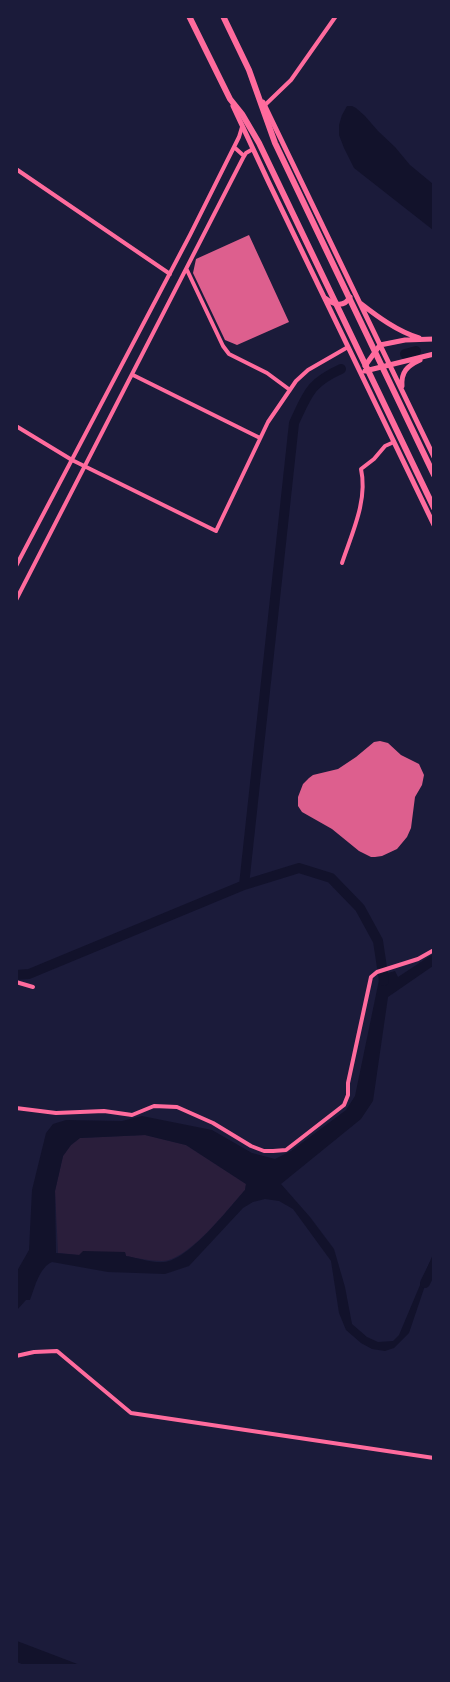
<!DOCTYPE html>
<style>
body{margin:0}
#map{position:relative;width:450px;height:1682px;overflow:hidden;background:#1b1b3a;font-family:Lato,sans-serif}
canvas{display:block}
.frame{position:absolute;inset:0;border:18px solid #1b1b3a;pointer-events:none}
</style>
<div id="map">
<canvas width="450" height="1682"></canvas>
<div class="frame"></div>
</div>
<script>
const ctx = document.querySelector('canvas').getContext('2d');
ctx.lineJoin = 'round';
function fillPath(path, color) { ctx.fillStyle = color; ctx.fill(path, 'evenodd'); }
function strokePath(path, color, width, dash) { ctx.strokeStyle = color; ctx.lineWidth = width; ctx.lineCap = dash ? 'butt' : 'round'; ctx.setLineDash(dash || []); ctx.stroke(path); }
fillPath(new Path2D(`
 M145,1135L186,1145L246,1184L245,1190C228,1209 188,1261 162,1261C150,1261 137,1258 126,1256L125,1253L79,1255L58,1253L55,1191L63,1156L71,1145L80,1138Z`), '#2a1e3b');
fillPath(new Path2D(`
 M347,106H352L356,108L365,116L378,131L395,147L410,165L433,184V230L354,168L344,148L339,135V125L342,115Z
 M433,954V966L388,997L373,1101L361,1119L281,1184L310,1217L334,1249L345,1287L352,1324L367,1337L378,1342L393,1341L399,1335L433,1254V1262L409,1333L394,1348L385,1351L372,1349L361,1343L346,1330L339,1313L331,1261L293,1209L279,1201L265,1199L253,1202L243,1208L189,1266L165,1274L108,1272L52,1262C39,1268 35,1287 30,1300H26L17,1310V1271L29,1250L32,1190L46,1133L53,1124L66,1120L122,1121L142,1116L212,1130L252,1153L275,1159L291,1151L346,1110L355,1096L380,975L395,971L398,977ZM145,1135L186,1145L246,1184L245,1190C228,1209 189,1260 164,1262C152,1263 138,1258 126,1256L125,1252L83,1251L79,1255L56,1253L55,1191L63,1156L71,1145L80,1138Z
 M17,1641L80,1665H24L17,1662Z`), '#12122b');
strokePath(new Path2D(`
 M405,354L416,351
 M244,885L294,423C308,393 310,383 341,369
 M16,975L29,974L244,885L299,868L331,878L360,908L378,941L384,981
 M425,1283L434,1265`), '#12122b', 10);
fillPath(new Path2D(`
 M249,235L289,322L237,345L225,340L193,273L196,259Z
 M380,741L388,743L401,755L419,764L424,775L422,785L415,797L411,828L407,837L397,849L382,856L375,857H371L359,851L332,829L302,812L298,806V797L303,784L309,778L313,775L338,769L356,757L374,742Z`), '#dd5f8e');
strokePath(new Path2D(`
 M265,105L291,80L336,16
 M234,147L244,156
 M16,169L170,274
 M187,270L223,346L229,354L267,373L290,390
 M133,375L260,438
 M16,426L72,460L216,531L268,422L296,381L308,370L348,347
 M342,563C352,533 368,500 361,469L374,459L385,446L394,442
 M16,566L190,235L239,137L242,127
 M16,600L243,158L246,153L253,149
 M16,982L33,987
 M16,1108L56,1113L104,1111L132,1115L154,1106L177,1107L213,1123L251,1146L264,1151H273L286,1150L344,1105L348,1095V1083L371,977L377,972L418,959L434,950
 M16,1356L34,1352L57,1351L131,1413L434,1458`), '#ff6b9d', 4);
strokePath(new Path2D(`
 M263,102L434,457
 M233,106L269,183L434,525
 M325,298C334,305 344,308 350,297
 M360,303C378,317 397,331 419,338
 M365,366L380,345L405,340L434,339
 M365,371L434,354
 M402,386C401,372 407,366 420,360`), '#ff6b9d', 5);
strokePath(new Path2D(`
 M189,16L230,99L242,114L259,143L434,508
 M223,16L249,70L275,143L434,475`), '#ff6b9d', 6);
</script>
